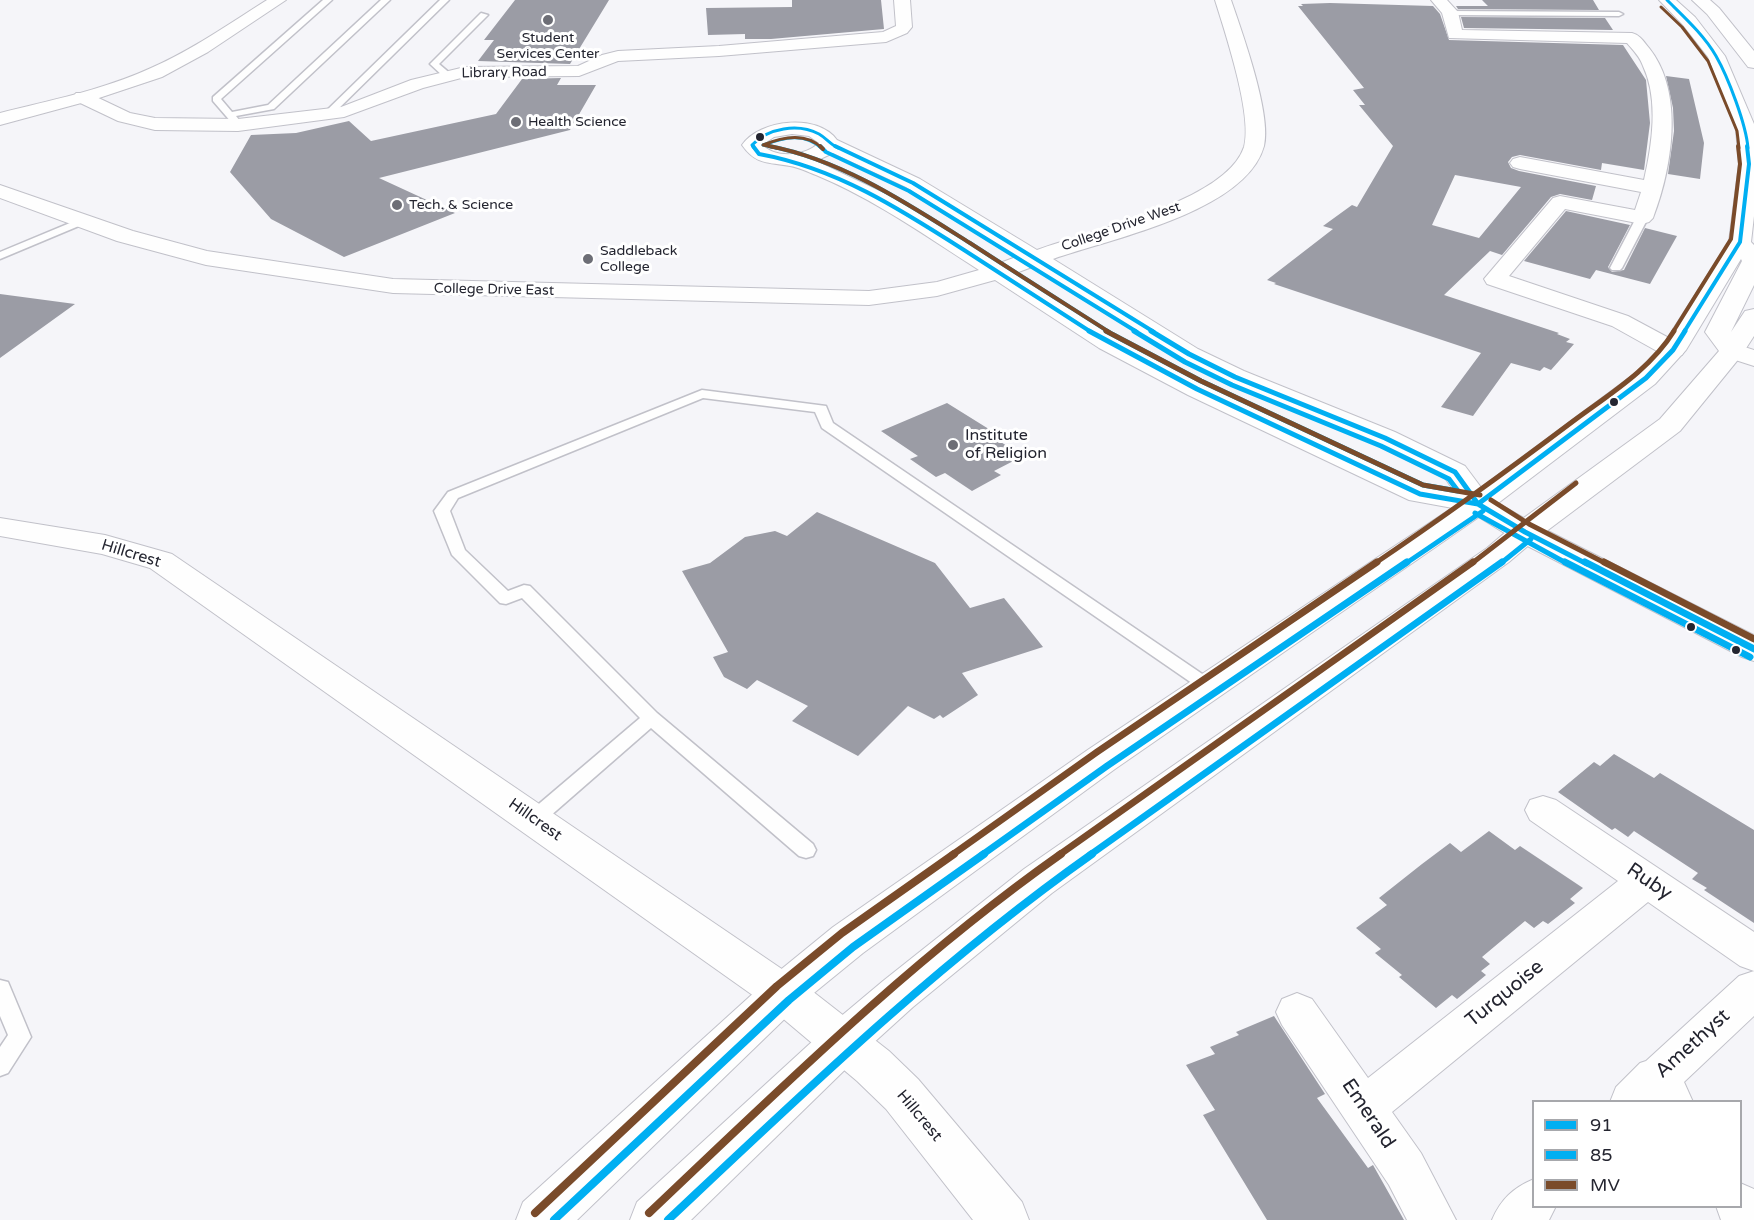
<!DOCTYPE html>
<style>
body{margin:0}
#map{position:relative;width:1754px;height:1220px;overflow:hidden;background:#f5f5f9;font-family:"Varela Round",sans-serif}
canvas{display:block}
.legend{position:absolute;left:1532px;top:1100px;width:210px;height:108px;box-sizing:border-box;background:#fff;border:2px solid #a7a8ac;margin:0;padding:8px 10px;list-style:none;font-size:18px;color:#242530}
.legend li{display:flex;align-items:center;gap:12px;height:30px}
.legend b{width:30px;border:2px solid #a7a8ac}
</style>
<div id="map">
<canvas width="1754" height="1220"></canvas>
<ul class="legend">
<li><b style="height:8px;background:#00aff2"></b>91</li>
<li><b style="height:8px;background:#00aff2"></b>85</li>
<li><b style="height:8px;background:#7a4b2a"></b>MV</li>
</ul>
</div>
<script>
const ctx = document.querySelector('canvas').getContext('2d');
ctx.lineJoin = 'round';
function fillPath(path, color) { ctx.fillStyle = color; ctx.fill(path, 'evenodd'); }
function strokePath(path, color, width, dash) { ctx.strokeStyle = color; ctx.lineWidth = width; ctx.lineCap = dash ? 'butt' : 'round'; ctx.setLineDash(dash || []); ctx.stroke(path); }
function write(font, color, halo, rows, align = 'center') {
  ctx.font = font + ' "Varela Round",sans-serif'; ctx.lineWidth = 6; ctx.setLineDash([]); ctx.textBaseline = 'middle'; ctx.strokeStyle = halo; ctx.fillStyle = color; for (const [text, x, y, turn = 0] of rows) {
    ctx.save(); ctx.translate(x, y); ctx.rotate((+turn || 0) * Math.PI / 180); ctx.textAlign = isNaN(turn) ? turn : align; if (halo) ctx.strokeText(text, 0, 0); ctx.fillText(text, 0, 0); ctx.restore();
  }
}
fillPath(new Path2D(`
 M515,0H609L570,64L478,61L494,40H484Z
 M792,0H881L884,29L771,39H745V34L708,35L706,8L792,7Z
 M1482,0H1593L1599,10L1458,9L1456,6H1488Z
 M1330,3L1433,6L1440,14L1449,40L1623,45L1646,80L1650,123L1644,170L1602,163L1601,170L1520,155L1512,157L1508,162L1511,168L1519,171L1596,186L1592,200L1560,194L1551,197L1502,255L1490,251L1444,295L1559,333L1557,334L1570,339L1566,342L1574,344L1551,370L1544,367L1540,371L1511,363L1473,416L1441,407L1481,353L1274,284L1276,283L1267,280L1333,229L1323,226L1352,205L1357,207L1393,146L1359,105H1365L1353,90L1364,88L1298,6H1303L1301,4ZM1455,175L1521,187L1479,238L1432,225Z
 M1461,17L1605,18L1613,30L1464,28Z
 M1666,76L1689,79L1704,143L1700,179L1668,174L1674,131L1673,108Z
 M561,78L557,85H596L570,130L379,178L455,213L344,257L271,219L230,172L251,135L296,133L349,121L371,141L496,114L522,79Z
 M1566,211L1630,225L1608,267L1612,272L1624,270L1645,228L1677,236L1650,284L1596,270L1590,279L1524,261Z
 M0,294L75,304L0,358Z
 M947,403L992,431L988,434L1023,456L994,471L1001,475L972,491L945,473L936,477L910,459L918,456L881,431Z
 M817,512L935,563L970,608L1004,598L1043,647L962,673L978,695L943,718L940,715L934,719L908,706L858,756L792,721L808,706L757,680L747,689L724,677L713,657L728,652L682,571L710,563L745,537L775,531L787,536Z
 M1614,754L1654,778L1660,773L1754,830V923L1704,890L1707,888L1692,879L1698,873L1634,831L1628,837L1615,828L1612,830L1558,792L1594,762L1600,766Z
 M1489,831L1515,850L1520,846L1583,888L1570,899L1575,903L1548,924L1543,921L1534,928L1525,921L1482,957L1490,964L1481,971L1486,975L1457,999L1452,995L1436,1008L1399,977L1402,975L1375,953L1381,949L1356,928L1387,905L1379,898L1422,864L1450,843L1461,852Z
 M1274,1016L1325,1094L1317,1098L1368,1168L1373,1165L1404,1220H1267L1203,1115L1215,1110L1186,1065L1215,1054L1210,1047L1239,1035L1236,1032Z`), '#9b9ca5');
const lane = new Path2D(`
 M323,0H332L221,99L232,112L268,105L381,0H390L274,109L236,116L240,121L238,123H232L213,101V97Z
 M440,0H449L329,118H323V114Z
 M1448,11L1619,12L1623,14L1619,16L1451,15L1447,13Z
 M481,13L488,15L439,64L452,75L444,77L430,64Z
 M1642,215L1648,218L1622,268L1620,270H1612L1610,268L1636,218Z
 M82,218L88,221L86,223L0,259V252Z
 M702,390L826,406L833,423L1214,682L1217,686L1214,690H1202L822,428L815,412L703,398L458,498L450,511L465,550L508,591L524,585L530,586L657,713L813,844L816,850L813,856L806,858L799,856L651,728L541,824L534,826L527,824L524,819L527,814L640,718L522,598L506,604L500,603L452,555L434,511L448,492Z
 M0,980L8,982L31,1037L8,1073L0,1076V1047L8,1035L0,1016Z`);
const street = new Path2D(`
 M894,0H910L912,27L907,33L886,42L719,56L618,61L579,76L465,77L423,88L344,117L238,131L155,130L118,121L76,101L73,97L76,93H88L130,113L155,118L238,119L341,107L411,80L465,67L578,66L602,55L618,51L719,46L883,32L896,26Z
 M1431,0H1447L1458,12L1462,30L1632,33C1640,35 1644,42 1649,48C1685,93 1672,168 1653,218L1649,222L1642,224L1565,209L1509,276L1628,316L1682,345L1685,350L1682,355L1673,357L1664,355L1612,326L1487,284L1484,279L1553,198L1560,196L1635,210L1641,192L1520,169L1513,167L1510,163L1513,159L1520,157L1644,180C1652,145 1659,100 1643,66C1640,57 1633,50 1627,43L1449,38L1442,13Z
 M1543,796L1556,800L1754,932V1016L1684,1082L1693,1102H1610L1616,1087L1640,1063L1646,1061L1739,976L1754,971L1740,966L1648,902L1392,1112L1421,1153L1456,1220H1407L1389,1185L1282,1025L1276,1012L1282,999L1297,993L1312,999L1368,1078L1618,881L1530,820L1525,810L1530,800Z
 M1534,1179V1206H1556L1549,1220H1492C1501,1199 1513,1188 1534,1179Z
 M1740,1183L1754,1189V1220H1721L1716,1206H1740Z`);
const secondary = new Path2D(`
 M267,0H286L208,52L162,77L96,99L0,125V113C51,100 103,90 151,68C192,50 229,24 267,0Z
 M1215,0H1231C1242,32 1272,115 1264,146C1246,212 1109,239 1053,259L1198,349L1244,371L1395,432L1465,466L1489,498L1536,525L1754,635V661L1742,657L1514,539L1469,511L1409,500L1188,395L1099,348L995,280L937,296L869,305L393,293L206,265L117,241L0,198V185L133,231L207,251L393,279L869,291L937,282L979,270C926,236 874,199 816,175C808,172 798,167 790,166C768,162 756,165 742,145C760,119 818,113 837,140L920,179L1037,250C1087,231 1226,202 1244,147C1253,116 1225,32 1215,0ZM792,134L809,136L819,143C805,156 777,159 762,145L774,137ZM833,153L906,187L1016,257L1000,263L911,206L816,161ZM1032,267L1180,359L1226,383L1375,444L1445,478L1454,491L1428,486L1206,383L1117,338L1016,273Z
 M1732,343L1754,350V366L1723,356L1719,351L1723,346Z
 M0,518L105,535L172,554L798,980L889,1051L918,1079L1022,1202L1029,1220H973L886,1109L857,1081L768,1006L150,568L102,554L0,536Z`);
const primary = new Path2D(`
 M1659,0H1676L1695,17L1725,56L1754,124V216L1751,242L1754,245V285L1731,332L1745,311L1754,309V336L1741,356L1680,431L1536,539L1509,562L1052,893L913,1007L859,1056L691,1220H630L637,1202L827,1028L883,981L1024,869L1487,548L1514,525L1660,419L1719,351L1705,332L1742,261L1741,259L1686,350L1655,384L1489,510L1115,769L863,953L798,1006L577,1220H516L523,1202L768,980L833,927L1089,749L1467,498L1637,372L1663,345L1729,242L1739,164L1736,129L1708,57L1683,25Z
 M1692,0H1710L1719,8L1754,51V68L1748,67L1707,14Z`);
strokePath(lane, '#c1c1c9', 3);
strokePath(street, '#c1c1c9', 2);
strokePath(secondary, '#c1c1c9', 2);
strokePath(primary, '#c1c1c9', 2);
fillPath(lane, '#fefefe');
fillPath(street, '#fefefe');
fillPath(secondary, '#fefefe');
fillPath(primary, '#fefefe');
strokePath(new Path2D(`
 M1667,0C1684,17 1704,35 1716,56C1728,77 1746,124 1748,148
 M754,148L752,145C768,128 798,123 819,134C826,138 830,144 838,148`), '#00aff2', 3);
strokePath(new Path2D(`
 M753,146L759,154C836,168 900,209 964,250C1007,278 1049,305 1091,332
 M835,146L913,183L1154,332
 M1684,332L1740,242L1749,164L1747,146`), '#00aff2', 4);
strokePath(new Path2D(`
 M1089,331L1197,389L1420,494L1478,504L1455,472L1385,438L1235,377L1189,354L1151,331
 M1478,504L1525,532L1587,564
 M1478,504L1646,378L1673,350L1685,331`), '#00aff2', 5);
strokePath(new Path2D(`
 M1585,562L1754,649`), '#00aff2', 7);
strokePath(new Path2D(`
 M777,148L763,145C783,138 804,132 821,148`), '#00aff2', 3);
strokePath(new Path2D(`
 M769,146C842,160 908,204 970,243C1016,273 1062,302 1109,332
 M820,146L826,152L909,191L1137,332`), '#00aff2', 4);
strokePath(new Path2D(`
 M1106,331L1201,381L1423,485L1458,491L1449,479L1381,446L1232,385L1185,362L1134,331
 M1475,513L1568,564
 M1405,564L1483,511
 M1500,564L1531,539`), '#00aff2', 5);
strokePath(new Path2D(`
 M1565,562L1750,657
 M982,855L1107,766L1407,562
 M1090,855L1502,562`), '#00aff2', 7);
strokePath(new Path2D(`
 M554,1220L789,1000L853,947L984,854
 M668,1220C804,1092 939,962 1092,854`), '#00aff2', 8);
strokePath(new Path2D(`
 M1661,7L1682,27L1708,61L1737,131L1739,148
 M777,148L763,145C782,137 806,132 822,148`), '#7a4b2a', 3);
strokePath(new Path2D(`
 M769,146C842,160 908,204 970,243C1016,273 1062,302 1109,332
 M820,146L823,149
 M1673,332L1731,239L1740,164L1738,146`), '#7a4b2a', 4);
strokePath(new Path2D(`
 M1106,331L1201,381L1423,485L1480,495
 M1491,500L1529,524L1607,564
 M1374,564C1442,518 1507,471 1572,422C1608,395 1650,370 1674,331
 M1471,564L1576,483`), '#7a4b2a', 5);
strokePath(new Path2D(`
 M1604,562L1754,639
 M952,855L1097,752L1377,562
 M1059,855L1473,562`), '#7a4b2a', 7);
strokePath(new Path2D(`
 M535,1213L777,986L842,933L954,854
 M649,1213C781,1088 912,959 1061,854`), '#7a4b2a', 8);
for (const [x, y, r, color] of [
 [548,20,6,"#6d6e76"],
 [516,122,6,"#6d6e76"],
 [760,137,5,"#242530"],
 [397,205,6,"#6d6e76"],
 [588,259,6,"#6d6e76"],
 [1614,402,5,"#242530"],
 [953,445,6,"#6d6e76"],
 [1691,627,5,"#242530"],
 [1736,650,5,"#242530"]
]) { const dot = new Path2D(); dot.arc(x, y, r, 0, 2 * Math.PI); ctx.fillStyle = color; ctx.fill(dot); strokePath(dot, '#fff', 2); }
write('14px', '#242530', '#fff', [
 ["Student",548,38,"center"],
 ["Services Center",548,54,"center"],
 ["Health Science",528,122],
 ["Tech. & Science",409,205],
 ["Saddleback",600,251],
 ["College",600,267]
], 'left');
write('14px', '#242530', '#fff', [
 ["Library Road",504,73,-1],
 ["College Drive West",1121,227,-19],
 ["College Drive East",494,290,1]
]);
write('16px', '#242530', '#fff', [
 ["Institute",965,436],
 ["of Religion",965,454]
], 'left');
write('16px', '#242530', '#fff', [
 ["Hillcrest",131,554,17],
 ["Hillcrest",535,820,35],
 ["Hillcrest",919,1116,50]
]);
write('20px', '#242530', '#fff', [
 ["Ruby",1649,882,34],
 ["Turquoise",1505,994,-39],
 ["Amethyst",1693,1044,-42],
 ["Emerald",1368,1114,56]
]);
</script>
